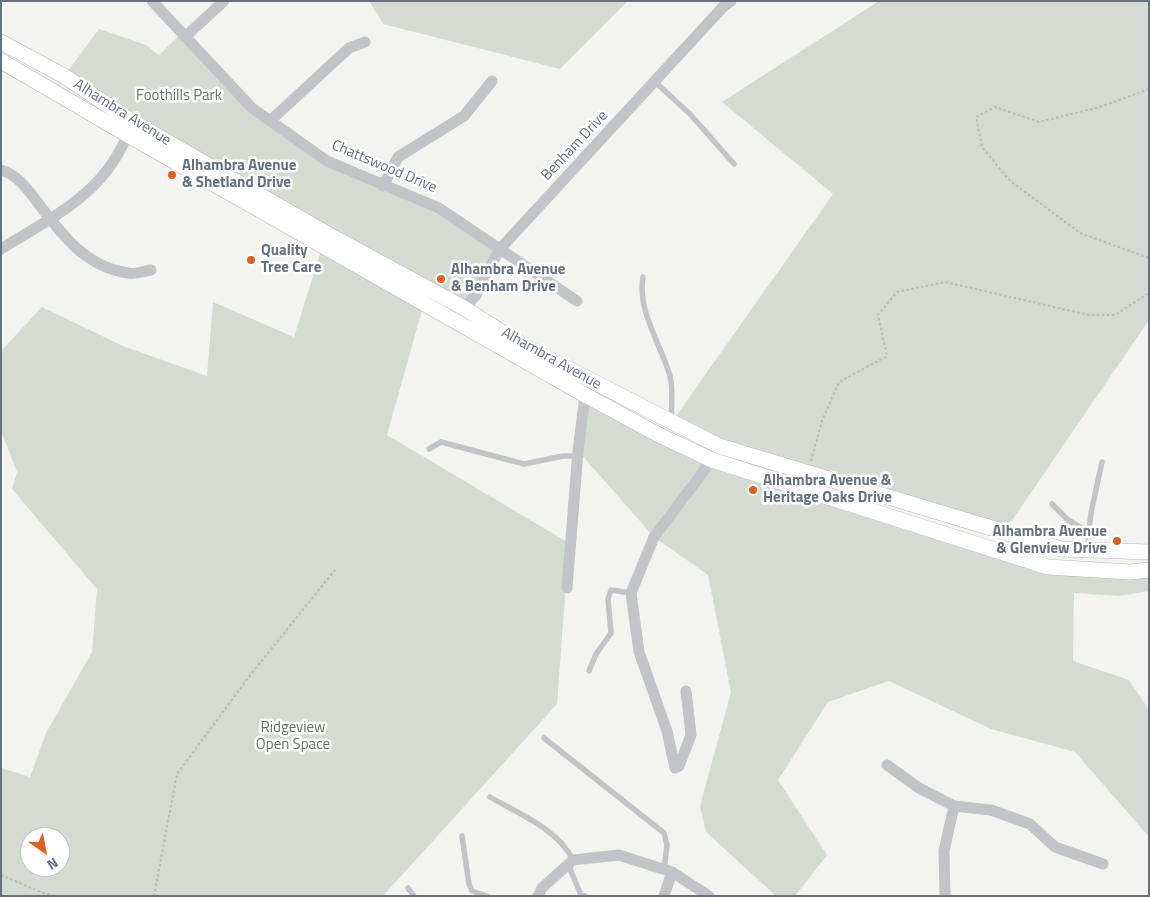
<!DOCTYPE html>
<style>
body{margin:0}
#map{position:relative;width:1150px;height:897px;overflow:hidden;background:#f3f4f0;font-family:"Titillium Web",sans-serif}
canvas{display:block}
.frame{position:absolute;inset:0;border:2px solid #647180;pointer-events:none}
.north{position:absolute;left:20px;top:827px;width:50px;height:50px;box-sizing:border-box;background:#fff;border:1px solid #c1c6cc;border-radius:50%;rotate:147deg;font-size:14px;font-weight:700;line-height:20px;text-align:center;color:#647180}
.north::after{content:'';display:block;margin:auto;width:18px;height:22px;background:#dc6127;clip-path:polygon(50% 0,100% 100%,50% 72%,0 100%)}
</style>
<div id="map">
<canvas width="1150" height="897"></canvas>
<div class="frame"></div>
<div class="north">N</div>
</div>
<script>
const ctx = document.querySelector('canvas').getContext('2d');
ctx.lineJoin = 'round';
function fillPath(path, color) { ctx.fillStyle = color; ctx.fill(path, 'evenodd'); }
function strokePath(path, color, width, dash) { ctx.strokeStyle = color; ctx.lineWidth = width; ctx.lineCap = dash ? 'butt' : 'round'; ctx.setLineDash(dash || []); ctx.stroke(path); }
function write(font, color, halo, rows, align = 'center') {
  ctx.font = font + ' "Titillium Web",sans-serif'; ctx.lineWidth = 5; ctx.setLineDash([]); ctx.textBaseline = 'middle'; ctx.strokeStyle = halo; ctx.fillStyle = color; for (const [text, x, y, turn = 0] of rows) {
    ctx.save(); ctx.translate(x, y); ctx.rotate((+turn || 0) * Math.PI / 180); ctx.textAlign = isNaN(turn) ? turn : align; if (halo) ctx.strokeText(text, 0, 0); ctx.fillText(text, 0, 0); ctx.restore();
  }
}
fillPath(new Path2D(`
 M369,1H628L560,69L383,24Z
 M879,1H1149V320L1004,532L671,423L833,194L722,102Z
 M99,29L146,45L159,55L182,32L252,108L327,161L439,208L499,250L464,308L64,76Z
 M323,244L424,303L387,435L569,543L557,704L383,896H1V768L30,777L46,733L92,652L97,589L12,489L17,472L1,431V351L42,307L123,346L207,376L213,302L294,337ZM30,837H60V867H30Z
 M585,395L659,435L1047,567L1149,570V591L1119,596L1074,593L1073,661L1129,680L1149,710V837L1075,752L991,729L889,681L828,702L778,780L827,855L795,896H776L706,832L700,806L731,692L708,575L654,537L578,451Z`), '#d4dbd1');
const secondary = new Path2D(`
 M1,42L64,76L133,122L324,232L464,308L522,345L719,446L1061,549L1149,552
 M1,61L128,135L585,395L659,435L712,460L1048,567L1130,572L1149,570`);
strokePath(secondary, '#b4b8bc', 16);
strokePath(new Path2D(`
 M1149,89L1100,107L1039,122L995,107L976,117L982,147L1010,181L1080,233L1149,258
 M811,461L822,421L839,382L887,356L878,315L897,292L945,282L1089,315H1115L1149,293
 M1,875L43,893L57,896
 M154,896L177,774L251,674L335,570`), '#bbbdbf', 2, [2.5, 2.5]);
strokePath(new Path2D(`
 M654,81L690,114L734,164
 M643,277C637,311 661,344 670,376C673,389 672,405 671,419
 M429,449L441,442L524,464L563,456H578
 M1052,504L1068,520L1089,532
 M1087,549L1091,513L1102,462
 M589,671L596,654L611,633L608,599L611,590L631,593
 M544,738L664,833L667,845L664,870
 M490,797C519,814 558,829 573,860
 M462,836L469,884L472,891L487,896
 M568,864L581,895L585,896
 M408,888L414,896`), '#c2c4c8', 5.5);
strokePath(new Path2D(`
 M152,1L252,108L327,161L439,208L577,301
 M185,37L224,1
 M270,121L349,48L365,42
 M1,170C16,174 26,187 35,199C60,232 84,267 128,273C135,275 144,271 151,270
 M383,186L398,157L464,116L492,81
 M1,249C57,214 105,194 130,129
 M461,314L464,308L476,295L499,250L723,7L731,1
 M567,588L578,451L585,395
 M686,691L691,735L679,766L675,768L667,731L639,652L631,593L654,537L712,460L719,446
 M887,765L919,788L954,806L991,810L1030,824L1055,847L1103,864
 M538,896L542,888L573,860L619,855L672,872L709,896
 M664,896L672,872
 M945,896L944,851L954,806`), '#c2c4c8', 11);
strokePath(secondary, '#fff', 15);
for (const [x, y, r, color] of [
 [172,175,5,"#dc6127"],
 [251,260,5,"#dc6127"],
 [441,279,5,"#dc6127"],
 [753,490,5,"#dc6127"],
 [1117,541,5,"#dc6127"]
]) { const dot = new Path2D(); dot.arc(x, y, r, 0, 2 * Math.PI); ctx.fillStyle = color; ctx.fill(dot); strokePath(dot, '#fff', 2); }
write('15px', '#657762', '#fff', [
 ["Foothills Park",179,96],
 ["Ridgeview",293,728],
 ["Open Space",293,745]
]);
write('15px', '#647180', '#fff', [
 ["Alhambra Avenue",122,113,32],
 ["Benham Drive",575,146,-47],
 ["Chattswood Drive",384,167,23],
 ["Alhambra Avenue",551,359,29]
]);
write('bold 15px', '#647180', '#fff', [
 ["Alhambra Avenue",182,166],
 ["& Shetland Drive",182,183],
 ["Quality",261,251],
 ["Tree Care",261,268],
 ["Alhambra Avenue",451,270],
 ["& Benham Drive",451,287],
 ["Alhambra Avenue &",763,481],
 ["Heritage Oaks Drive",763,498],
 ["Alhambra Avenue",1107,532,"right"],
 ["& Glenview Drive",1107,549,"right"]
], 'left');
</script>
